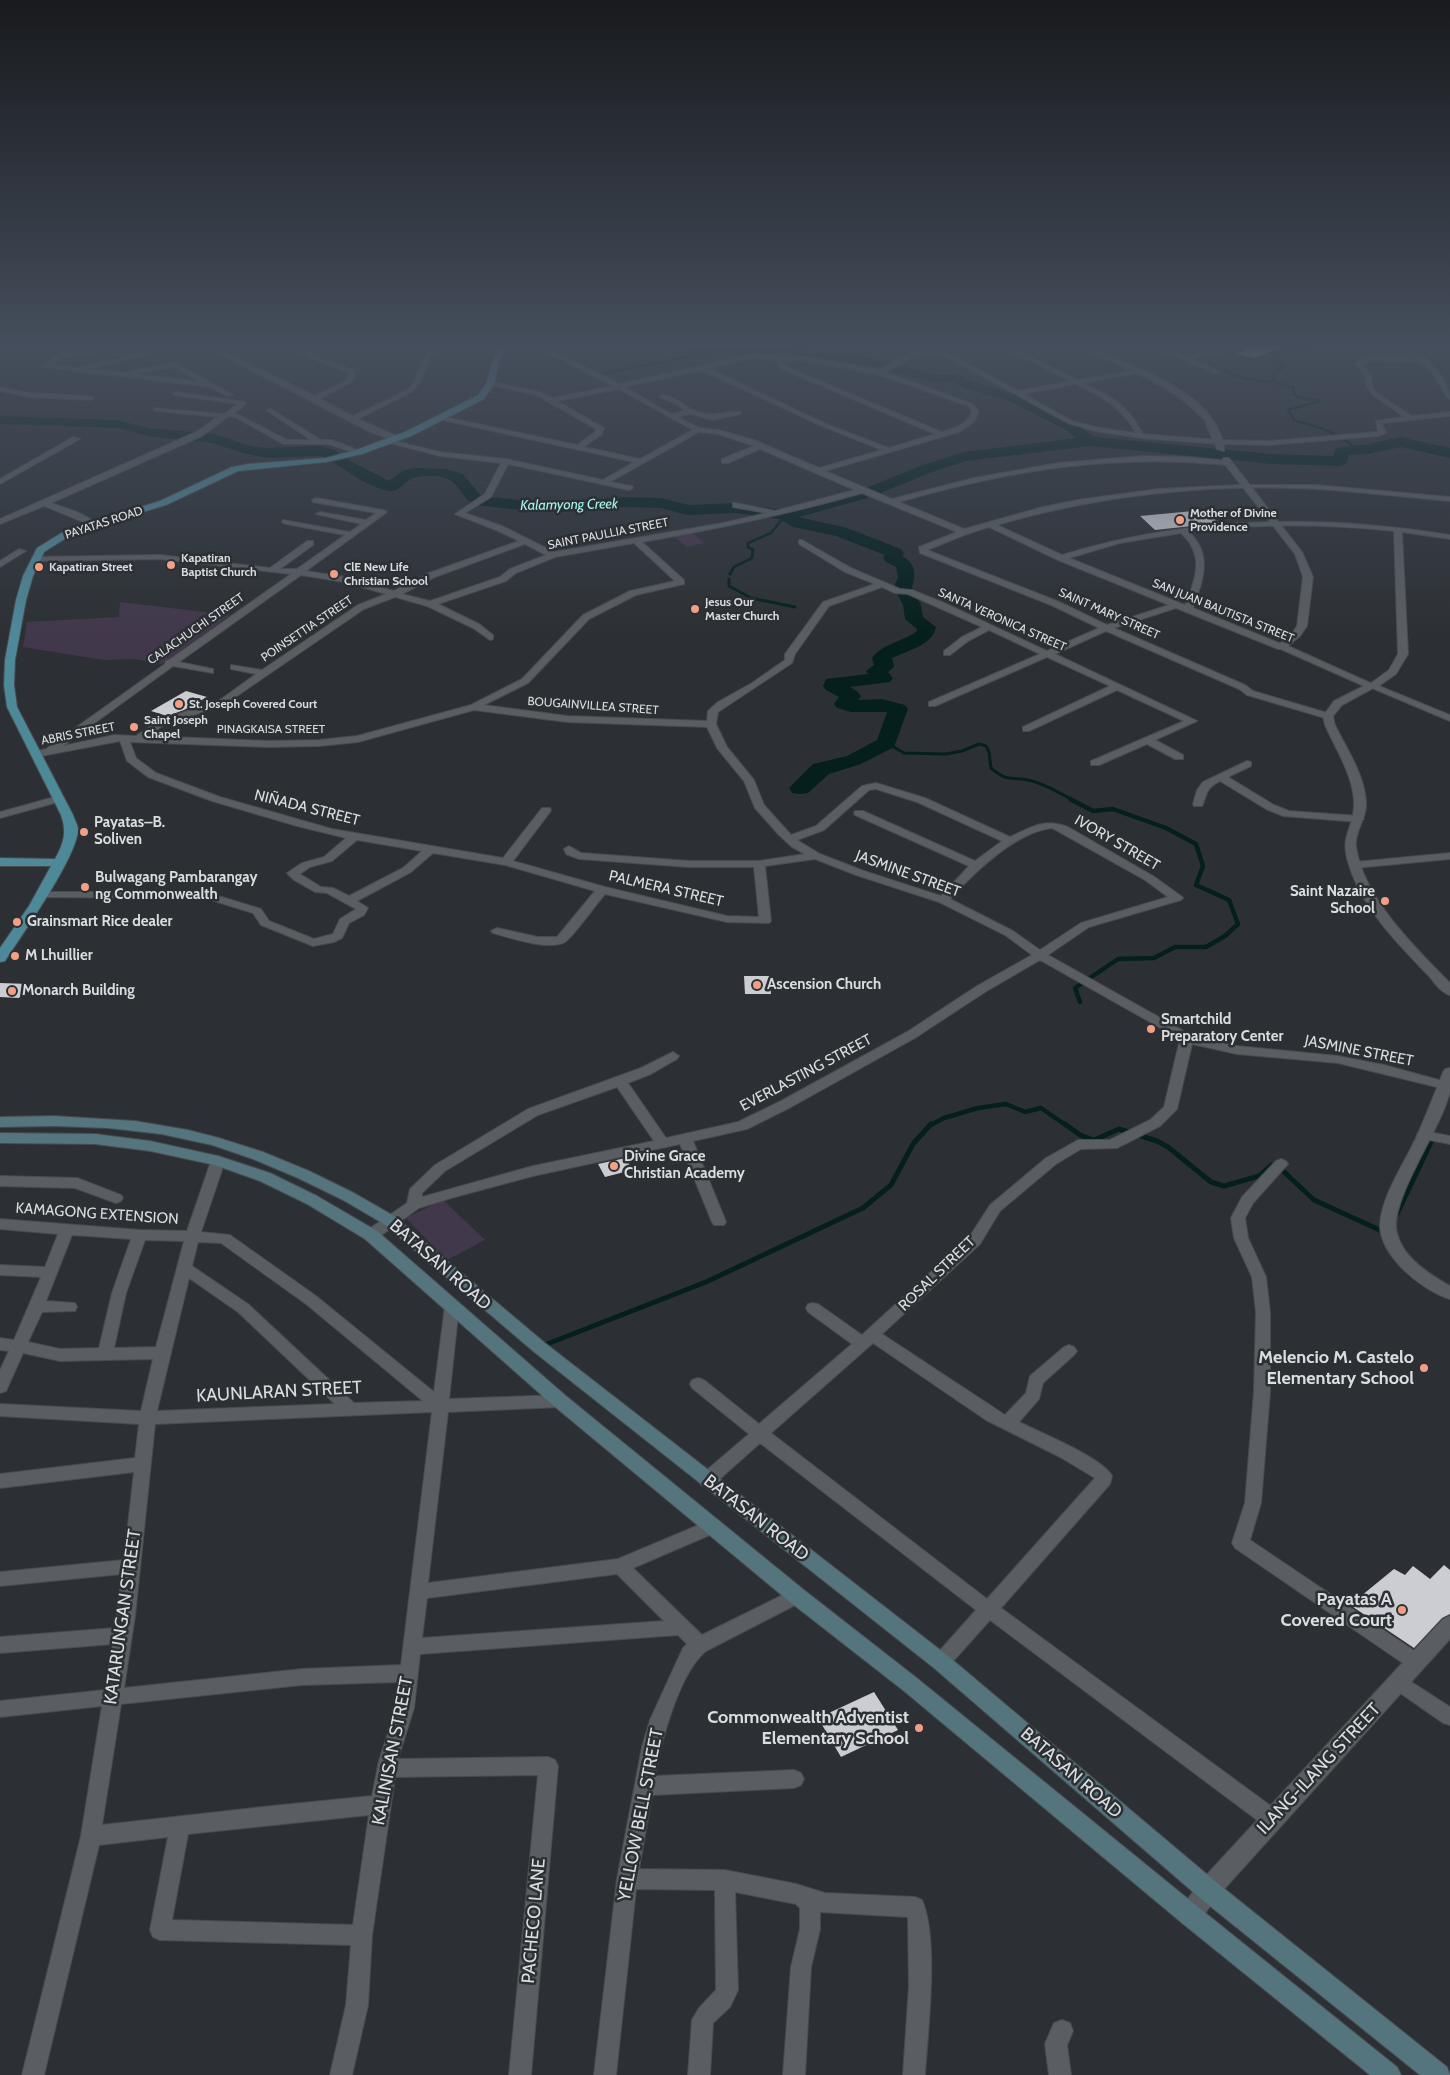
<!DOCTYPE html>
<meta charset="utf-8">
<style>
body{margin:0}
canvas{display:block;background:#2c3034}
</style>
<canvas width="1450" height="2075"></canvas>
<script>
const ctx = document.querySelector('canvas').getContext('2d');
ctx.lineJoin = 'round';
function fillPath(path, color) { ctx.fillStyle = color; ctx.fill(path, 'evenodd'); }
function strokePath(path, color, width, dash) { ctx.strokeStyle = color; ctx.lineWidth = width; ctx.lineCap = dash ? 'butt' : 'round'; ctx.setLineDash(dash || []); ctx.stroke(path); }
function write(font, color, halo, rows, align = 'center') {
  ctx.font = font + ' Cabin,sans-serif'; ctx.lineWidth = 5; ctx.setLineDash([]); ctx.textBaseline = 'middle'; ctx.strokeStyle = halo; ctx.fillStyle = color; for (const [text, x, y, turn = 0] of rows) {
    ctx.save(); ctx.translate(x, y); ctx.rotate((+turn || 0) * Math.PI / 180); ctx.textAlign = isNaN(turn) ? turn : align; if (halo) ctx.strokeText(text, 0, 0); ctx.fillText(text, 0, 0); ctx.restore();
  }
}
fillPath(new Path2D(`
 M690,531L704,543L687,547L672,535Z
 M120,602L230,615L162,664L134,659L104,660L23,647L27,622L119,617Z
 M443,1200L485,1240L447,1260L406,1218Z`), '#42384c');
strokePath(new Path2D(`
 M686,347L693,348
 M1308,347L1288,348L1273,357L1283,368L1272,373L1274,382L1293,388L1295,395L1298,397L1320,401L1288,410L1294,420C1314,426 1341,432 1355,449
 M1225,371L1246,379L1274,382
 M595,375L723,350
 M748,546V543L771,533L783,518V515`), '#041f1d', 2.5);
strokePath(new Path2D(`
 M730,574L734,567L752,558L753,550L748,547V545
 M729,579V586L751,598L795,607
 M887,743L904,753L946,754L962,751L979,744L986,746L989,752L991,768C1009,783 1008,776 1028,780C1044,783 1059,793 1073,800`), '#041f1d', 3);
strokePath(new Path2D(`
 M1070,799L1093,811L1113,809L1166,828L1196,844L1203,866L1196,885L1229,900L1238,924L1225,936L1206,947H1175L1154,958L1118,959L1075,988L1080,1002
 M929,1126L944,1118L978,1108L1006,1104L1025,1112L1041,1108L1067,1126`), '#041f1d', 4.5);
strokePath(new Path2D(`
 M1065,1124L1080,1135L1094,1140L1119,1129L1157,1141L1168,1147L1211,1182L1224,1186L1259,1176L1272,1165L1281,1169L1314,1200L1382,1231
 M1397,1214L1433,1138L1436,1139
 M542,1346L706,1282L863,1208L891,1185L913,1144L931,1124`), '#041f1d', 5);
fillPath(new Path2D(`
 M687,347C715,347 878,350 891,365L894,364L936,375L956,374L976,383L1017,394L1074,423L1095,437L1271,454L1333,456L1336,448L1368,444L1401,437L1450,448V458L1401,447L1368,454L1349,455L1346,464L1341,466L1271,464L1091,446L966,461L932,472L878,494L870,495L868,498L799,517L847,528L901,549L904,553L902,556C915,563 917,573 912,587L921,605L923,617L936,627C933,645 907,651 892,658L894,667L888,672L893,678L890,682L850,687L858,692L861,696L858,700L882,699L905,705L908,709L894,747L861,764L829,774L808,793L800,794L792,793L789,788L813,764L847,756L877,740L887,712H851L837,708L834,704L839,697L826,690L823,686L826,679L868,674L866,671L874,665L872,658C883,643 903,642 917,631V629L905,619L903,605L894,587L898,577L896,567L886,562L883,558L885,555L836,536L793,527L779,519L735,513L687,515L661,508L623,507L565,512H538L476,505C462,501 460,482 445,478C436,475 419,475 411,479C404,483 399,491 391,491C376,490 355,477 342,468C334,463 328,457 319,456L267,458L243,453L212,443L148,436L117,428L0,424V416L117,420L148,428L214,434L250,446L267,448L319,446L335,450L354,463L389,481L402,471L413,468L446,469L463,474L481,496L538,502H565L623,497L661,498L689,505L735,503L783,510L864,491L866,488L920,466L964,452L1077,438L1064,429L1007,400L966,389L954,382L936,383L889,371L887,368L844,362L693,352L688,351Z`), '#041f1d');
fillPath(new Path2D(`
 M1253,347H1282L1255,358L1236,354Z
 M1204,510L1219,523L1155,530L1140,516Z
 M186,691L207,697L184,710L167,716L151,711Z
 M744,976H770L771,994H745Z
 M0,983L29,984L19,998L0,997Z
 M626,1158L632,1170L605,1177L598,1164Z
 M1444,1565L1450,1570V1614L1442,1618L1414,1648L1350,1605L1394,1569L1405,1575L1413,1566L1430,1579Z
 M874,1692L898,1730L841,1757L818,1718Z`), '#cccdd3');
const minor = new Path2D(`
 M69,347H75L66,354L104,347H114L60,358L51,365L78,368L143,353L149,349L152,351L147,355L86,369L128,373L131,371L175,363L233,395L228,396L210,387L43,367V365ZM174,367L201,382L135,374Z
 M207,347H214L315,396L347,380L349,372L316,361L294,347H301L320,359L354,370L355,377L351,382L320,399L353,416L409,389L413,383L429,347H435L419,384L413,391L358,419L399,437V441H396L370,432Z
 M537,347H544L620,384L753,354L806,357L878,370L917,350L898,349L895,347H928L948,353L1018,391L1070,381L1003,347H1010L1077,380L1138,370L1139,371L1136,373L1083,383C1114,398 1126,403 1143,434L1219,440L1269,441L1378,432L1376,421L1404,417L1373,395L1366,386L1365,375L1355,363L1367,357L1416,358L1400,347C1421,347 1450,378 1450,399L1447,397L1434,375L1421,362L1368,361L1362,364L1371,375L1372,386L1377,393L1412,416L1450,412V416L1382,423L1386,433L1378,436L1269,445L1219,444L1141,438L1094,431L1068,423L944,355L925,351L885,372L972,404L979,411L974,422L959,432L825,471L892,499L974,478L1058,463L1143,456L1185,457L1228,461L1232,463L1228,465C1109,454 1012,470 899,502L964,529L1043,507L1077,500L1159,489L1238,485H1316L1450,497V501C1406,497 1361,492 1317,489C1211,483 1099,495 997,525L1062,555C1188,516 1320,514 1450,535V539L1402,532L1408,654L1396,674L1379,686L1450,715V721L1367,686L1389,670L1398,654L1394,531C1326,524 1257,523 1189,532C1213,554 1203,582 1193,608L1284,645V649H1278L1176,608L1114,628L1245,685L1253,691L1331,714V718H1325L1247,695L1239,689L1106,631L1055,654L1197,721L1155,740L1183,755V759H1175L1147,744L1099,765H1091V761L1184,721L1117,690L1029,731H1023V727L1110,686L1047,657L935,706H929V702L1040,654L989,630L968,641L950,655H944V651L962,637L982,627L908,594L895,593L882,587L829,606L795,654L792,663L718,712L716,724L727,747L754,780L764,805L791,835L816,826L862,786L876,783L925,798L1010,837C1032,827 1044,818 1068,827L1153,876L1181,896L1183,898L1181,900L1089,927L1048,955L1191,1035L1207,1040L1237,1046L1338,1056L1384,1065L1450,1083V1088L1445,1089L1338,1063L1237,1054L1192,1044L1177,1109L1160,1126L1117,1148L1081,1149L1056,1164L1000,1211L980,1244L882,1334L1005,1415L1026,1393L1030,1376L1064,1347L1069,1345L1074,1347L1077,1351L1074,1355L1043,1383L1039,1399L1019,1422C1039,1432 1103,1458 1112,1476L1110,1484L1001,1608L1279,1812L1282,1819L1279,1826L1272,1828L1265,1826L990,1620L947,1668L941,1670L935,1668L932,1662L935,1656L976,1610L760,1443L713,1485L707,1487L701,1485L699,1480L701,1475L749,1434L692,1388L690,1384L692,1380L698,1378L704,1380L759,1424L852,1344L808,1312L806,1308L808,1304L813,1303L818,1304L862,1335L970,1236L990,1205L1046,1158L1078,1140H1110L1150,1120L1164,1107L1180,1039L1040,960L985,992L915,1038L791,1107L747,1129L693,1141L726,1222L724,1225H714L712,1222L680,1144L533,1176L451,1198L419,1208L376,1239H366L364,1235L366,1231L407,1203L410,1189L435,1165L528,1109L641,1068L673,1052L679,1056L677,1059L651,1074L628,1083L666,1138L738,1122L781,1101L907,1032L977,986L1032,955L1005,935L939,902L856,875L815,859L765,866L771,921L769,923L727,922L605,894C597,903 573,937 565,942C549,951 510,938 493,933L491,931L497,928L538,937H557L595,891L505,865L433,853L411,872L357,901L368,908L364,915L349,923L342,938L334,942L313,946L261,925L253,913L211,900L209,898L215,895L261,909L269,921L314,939L333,934L340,919L356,909L327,893L315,892L294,880L287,873L302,863L324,857L346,838L297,826L212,801L148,777L127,761L120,741L36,757L31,754L32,752L46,749L165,664L166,661L169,660L291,574L160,559L35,561H32V557L160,555L270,568L307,541H313V545L280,569H297L345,535L286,524L282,522L283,520L350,532L361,524L316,514L320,512L366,520L376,513L313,502L312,500L316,498L383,510L387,512L306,571L345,577L394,591L429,573L519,541L496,530L455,514L485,494L501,463L440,456L386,442L390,440L440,452L506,459L603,480L634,462L438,419V417L440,416L577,445L595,432L596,429L536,395L487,384L490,382L540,392L552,398L613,386ZM753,358L773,359L782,369L935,434L889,448L826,424L708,368ZM780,359L806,361L877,374L968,406L972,411C968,425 954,428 942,432L786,367ZM701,370L822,426L882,450L819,468L754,440L719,430L700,428L677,417L690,414L712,420L741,414V412C724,410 713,419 695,411C683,406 674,394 660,395V397L678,405L685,411L671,414L625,387ZM1076,384C1103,398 1120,405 1136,433L1095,427L1072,421L1024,394ZM619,389L693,430L640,459L584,447L601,435L604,428L557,401ZM699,432L718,434L754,446L722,459V463H728L760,449L855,490L775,511L736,503H733V507L767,513L723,523L554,552L502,526L465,513L491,497L508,464L629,490L633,488L632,486L610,482ZM862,493L957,532L919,547L920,553L1051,605L1099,628L1047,651L942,602L912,590L900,589L851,568L802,540H799V544L845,572L875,584L823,602L785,654V660L752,683L718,702L708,711L707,721L567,716L484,705L528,683L589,619L636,595L684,584V580L642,542C716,529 789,514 862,493ZM989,527L1058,560L1169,605L1107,625L1057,601L927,550L967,534ZM1181,533C1205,555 1196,579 1185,605L1069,558L1120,543ZM634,543L675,581L630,591L583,615L522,679L471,705L357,736L319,740L269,741L148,736L164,725L224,705L259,709V705L231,700L364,609L395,597L427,606L473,628L490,640L493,639V635L479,624L438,604L506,581L516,573L555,557ZM525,544L546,555L510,569L500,577L430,601L402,594L435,577ZM301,575L344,582L386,594L358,605L262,670L231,665V669L256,674L220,700L158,721L136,736L114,735L63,746L173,666L213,673V669L179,662ZM474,710L567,722L707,727L717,748L744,781L755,808L779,835L792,847L805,854L759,861H689L581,853L569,846L564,849L566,854L579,859L689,867H754L759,917L727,916L605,887L513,861L550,812L551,810L550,808H542L503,858L332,829L220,797L156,773L136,758L130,742L269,747L319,746L358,742ZM876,789L917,802L1002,841L975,861L863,811H855L854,813L855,815L969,866L941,896L864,871L820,854L797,840L824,830L869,790ZM1052,828L1145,880L1168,897L1081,923L1040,950L1013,931L950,899C974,873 1015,832 1052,828ZM357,840L422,851L403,868L349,896L333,888L321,887L300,874L310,867L332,861ZM617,1087L654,1141L533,1166L422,1197V1193L445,1171L538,1115ZM873,1343L986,1420L1060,1457L1095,1478L987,1599L771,1433Z
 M1155,347C1165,346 1171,352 1181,354C1194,358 1223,345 1240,347L1189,358L1219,371V373L1217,374Z
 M0,387L29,393L91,396L94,398L91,400L29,397L0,391Z
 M176,392L246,402V404L235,413L287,440H311L266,410L271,409L321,440H332L363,452L359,454L328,444H283L235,417L229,416L202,436L51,503L77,512L96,522V526C90,526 53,509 44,506L0,524V519L196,432L218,417L156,411L154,410V408L224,414L238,404L174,395L173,394Z
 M73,437L80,439L0,484V479Z
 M19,549L26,551L0,567V561Z
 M1247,761L1251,762V766L1228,777L1274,805L1289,811L1359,816L1364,819L1359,822L1283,816L1266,809L1220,781C1205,789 1208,793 1202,806H1194L1193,804L1197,790L1203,782Z
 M58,796L63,799L62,801L0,818V812Z
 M1450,853V859L1355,868L1350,865L1355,862Z
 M42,892H170L176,895L170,898L38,897L36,895Z
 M1424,1131L1450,1136V1144L1419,1138L1417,1135L1419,1132Z
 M218,1156L223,1158L225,1161L201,1232L230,1235L316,1296L434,1392L445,1306L447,1302L452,1301L457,1302L459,1306L449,1399L560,1395L566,1397L568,1401L566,1405L560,1407L448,1412L428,1583L618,1559L713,1519L719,1521L721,1526L719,1531L633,1568L702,1635L791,1591L797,1588L803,1591L806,1596L803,1601L706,1651C679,1673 661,1742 655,1776L794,1770L801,1773L804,1779L801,1785L794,1788L652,1795L639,1869L725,1870L796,1884L825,1893L915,1897L922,1900C939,1939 928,2030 925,2075H903L909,1986L908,1917L820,1912V1929L811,1967L805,2075H783L791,1967L800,1929V1908L796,1904L735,1892L738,1990L730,2007L713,2023L710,2075H688L692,2020L699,2008L716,1990L715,1890L636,1889L616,2075H594L617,1879L642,1747L650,1720L683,1648L687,1644L678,1635L420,1654L414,1708L398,1759L548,1757L555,1760L558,1766L531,2075H509L538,1775L395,1777L372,1935L368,2005L352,2075H330L346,2005L351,1945L160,1940L153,1937L150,1930L168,1837L99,1845L44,2075H22L81,1836L102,1706L0,1717V1701L105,1690L113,1644L0,1653V1637L115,1628L122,1574L0,1586V1572L124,1560L134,1472L0,1488V1474L135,1458L139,1424L0,1416V1404L141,1411L153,1359L60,1361L23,1353L6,1391L0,1393V1370L9,1351L0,1350V1338L14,1340L41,1277L0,1275V1265L45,1267L58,1234L0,1229V1219L140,1230L187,1231L211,1161L213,1158ZM72,1235L131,1239L112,1293L99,1348L60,1349L28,1342L42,1312L75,1311L77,1307L75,1303L46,1301ZM145,1240L184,1241L156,1347L114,1348L126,1293ZM198,1242L221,1243L306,1304L423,1401L354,1403L248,1304L192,1266ZM189,1278L238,1312L335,1404L157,1411ZM432,1412L401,1665L302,1669L124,1688L135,1616L155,1424ZM617,1574L664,1621L422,1638L427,1598ZM399,1682L396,1708L379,1761L372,1796L272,1806L102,1825L121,1704L302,1685ZM369,1815L353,1925L172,1920L188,1834Z
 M1281,1159L1286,1161L1288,1164L1253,1203L1245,1218L1248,1238L1266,1277L1270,1312V1392L1261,1503L1250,1540L1422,1656L1425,1662L1422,1668L1416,1670L1410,1668L1235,1548L1232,1543L1245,1503L1254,1392L1256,1312L1252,1277L1234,1238L1231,1218L1242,1197L1276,1161Z
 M0,1176L77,1178L121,1195L123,1198L121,1201L116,1203L75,1188L0,1186Z
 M1399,1674L1450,1707V1725L1443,1723L1393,1688L1390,1682L1393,1676Z
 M1062,2020L1070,2023L1073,2031L1067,2045L1071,2075H1049L1045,2044L1054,2023Z`);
const tertiary = new Path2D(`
 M1080,347H1088C1130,365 1201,387 1220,433C1222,438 1225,445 1224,451L1217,449L1204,419L1179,397L1147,378Z
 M1223,458H1229L1302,552L1313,577L1307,626L1300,636L1288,646L1377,686L1342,705L1333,716L1335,725C1347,750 1367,778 1366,807C1365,820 1354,834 1356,847C1364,899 1415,947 1450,983V995C1441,993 1434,982 1428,975C1398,944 1362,908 1349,865C1339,835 1353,831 1354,806C1355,778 1336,750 1325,725L1323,716L1334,701L1364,686L1276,647L1293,632L1297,626L1303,577L1295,554L1223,462Z
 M1450,1068C1450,1075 1450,1084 1450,1091C1443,1127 1388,1201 1397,1233C1403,1258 1429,1274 1450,1286V1299C1423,1291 1379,1256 1380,1224C1382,1195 1405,1162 1417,1136C1426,1115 1435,1093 1443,1072L1445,1069Z
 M1450,1616V1639L1216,1898L1198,1923L1190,1926L1182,1923L1179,1915L1182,1907L1200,1882L1443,1619Z`);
const secondary = new Path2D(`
 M54,1116L135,1121L188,1130L219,1138L263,1152L309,1171L354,1193L394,1216L545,1343L948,1656L1216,1882L1447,2067L1450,2075H1420L1200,1898L934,1668L533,1351L384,1224L343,1200L298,1178L253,1159L212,1145L161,1134L108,1128L54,1126L0,1127V1117Z
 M0,1133L95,1134L150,1141L218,1156L270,1173L317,1196L377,1231L566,1396L804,1590L918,1679L1198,1907L1397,2067L1401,2075H1370L1182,1923L904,1691L790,1602L554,1406L365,1239L307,1204L260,1181L215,1165L150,1151L95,1144L0,1143Z`);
const primary = new Path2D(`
 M497,347H503L494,384L484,399L411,436L362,454L326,462L238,471L166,505L74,533L44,552L33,576L26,600L15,660L14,685L17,707L73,815C74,819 78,825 78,830C77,857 22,935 5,961L0,962V948L29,906L51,866H0V858L55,859C64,843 67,832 61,815L7,707L4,685L5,660L16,600L23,576L37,548L68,529L160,501L232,467L249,464L326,458L356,450L405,432L478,395L486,384Z`);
strokePath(minor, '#484b4e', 2);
strokePath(tertiary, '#484b4e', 2);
strokePath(secondary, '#484b4e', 2);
strokePath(primary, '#484b4e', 2);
fillPath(minor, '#5a5e62');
fillPath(tertiary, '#5a5e62');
fillPath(secondary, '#54747e');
fillPath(primary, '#4e899a');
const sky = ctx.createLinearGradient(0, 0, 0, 637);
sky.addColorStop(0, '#181a1d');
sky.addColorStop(0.54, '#454e5c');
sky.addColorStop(1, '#454e5c00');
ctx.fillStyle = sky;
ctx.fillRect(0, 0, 1450, 637);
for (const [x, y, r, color] of [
 [1180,520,5,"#f39f83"],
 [171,565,5,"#f39f83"],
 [39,567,5,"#f39f83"],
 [334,574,5,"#f39f83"],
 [695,609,5,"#f39f83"],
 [179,704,5,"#f39f83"],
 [134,727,5,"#f39f83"],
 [84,832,5,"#f39f83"],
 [85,887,5,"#f39f83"],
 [1385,901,5,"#f39f83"],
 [17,922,5,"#f39f83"],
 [15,956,5,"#f39f83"],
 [757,985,5,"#f39f83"],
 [12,991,5,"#f39f83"],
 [1151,1029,5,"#f39f83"],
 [614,1166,5,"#f39f83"],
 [1424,1368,5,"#f39f83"],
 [1402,1610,5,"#f39f83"],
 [919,1728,5,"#f39f83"]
]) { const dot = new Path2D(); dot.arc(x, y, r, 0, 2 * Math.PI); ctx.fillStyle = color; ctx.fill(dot); strokePath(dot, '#2c3034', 2); }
write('bold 12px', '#dadddf', '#2c3034', [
 ["Mother of Divine",1190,513],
 ["Providence",1190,527],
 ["Kapatiran",181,558],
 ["Baptist Church",181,572],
 ["Kapatiran Street",49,567],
 ["ClE New Life",344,567],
 ["Christian School",344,581],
 ["Jesus Our",705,602],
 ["Master Church",705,616],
 ["St. Joseph Covered Court",189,704],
 ["Saint Joseph",144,720],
 ["Chapel",144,734]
], 'left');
write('12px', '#dadddf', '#2c3034', [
 ["PAYATAS ROAD",104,523,-18],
 ["SAINT PAULLIA STREET",608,534,-11],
 ["SAN JUAN BAUTISTA STREET",1223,611,22],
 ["SAINT MARY STREET",1109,614,24],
 ["SANTA VERONICA STREET",1002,620,24],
 ["CALACHUCHI STREET",196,629,-35],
 ["POINSETTIA STREET",307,629,-34],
 ["BOUGAINVILLEA STREET",593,706,4],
 ["PINAGKAISA STREET",271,729],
 ["ABRIS STREET",78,734,-11]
]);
write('italic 14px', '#a1f7ee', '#2c3034', [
 ["Kalamyong Creek",569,505,-1]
]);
write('15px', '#dadddf', '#2c3034', [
 ["NIÑADA STREET",307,808,14],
 ["IVORY STREET",1117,843,30],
 ["JASMINE STREET",908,874,20],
 ["PALMERA STREET",666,889,13],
 ["JASMINE STREET",1359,1051,11],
 ["EVERLASTING STREET",806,1073,-28],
 ["KAMAGONG EXTENSION",97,1214,4],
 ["ROSAL STREET",937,1274,-44]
]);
write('bold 15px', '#dadddf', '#2c3034', [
 ["Payatas–B.",94,823],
 ["Soliven",94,840],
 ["Bulwagang Pambarangay",95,878],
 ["ng Commonwealth",95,895],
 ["Saint Nazaire",1375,892,"right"],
 ["School",1375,909,"right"],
 ["Grainsmart Rice dealer",27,922],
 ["M Lhuillier",25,956],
 ["Ascension Church",767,985],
 ["Monarch Building",22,991],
 ["Smartchild",1161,1020],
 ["Preparatory Center",1161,1037],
 ["Divine Grace",624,1157],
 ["Christian Academy",624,1174]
], 'left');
write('18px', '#dadddf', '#2c3034', [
 ["BATASAN ROAD",440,1265,41],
 ["KAUNLARAN STREET",279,1392,-3],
 ["BATASAN ROAD",756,1518,38],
 ["KATARUNGAN STREET",123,1617,-82],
 ["KALINISAN STREET",393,1751,-79],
 ["ILANG-ILANG STREET",1319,1769,-47],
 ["BATASAN ROAD",1071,1773,41],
 ["YELLOW BELL STREET",641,1815,-79],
 ["PACHECO LANE",534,1921,-85]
]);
write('bold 18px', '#dadddf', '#2c3034', [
 ["Melencio M. Castelo",1414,1358],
 ["Elementary School",1414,1379],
 ["Payatas A",1392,1600],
 ["Covered Court",1392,1621],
 ["Commonwealth Adventist",909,1718],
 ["Elementary School",909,1739]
], 'right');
</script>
